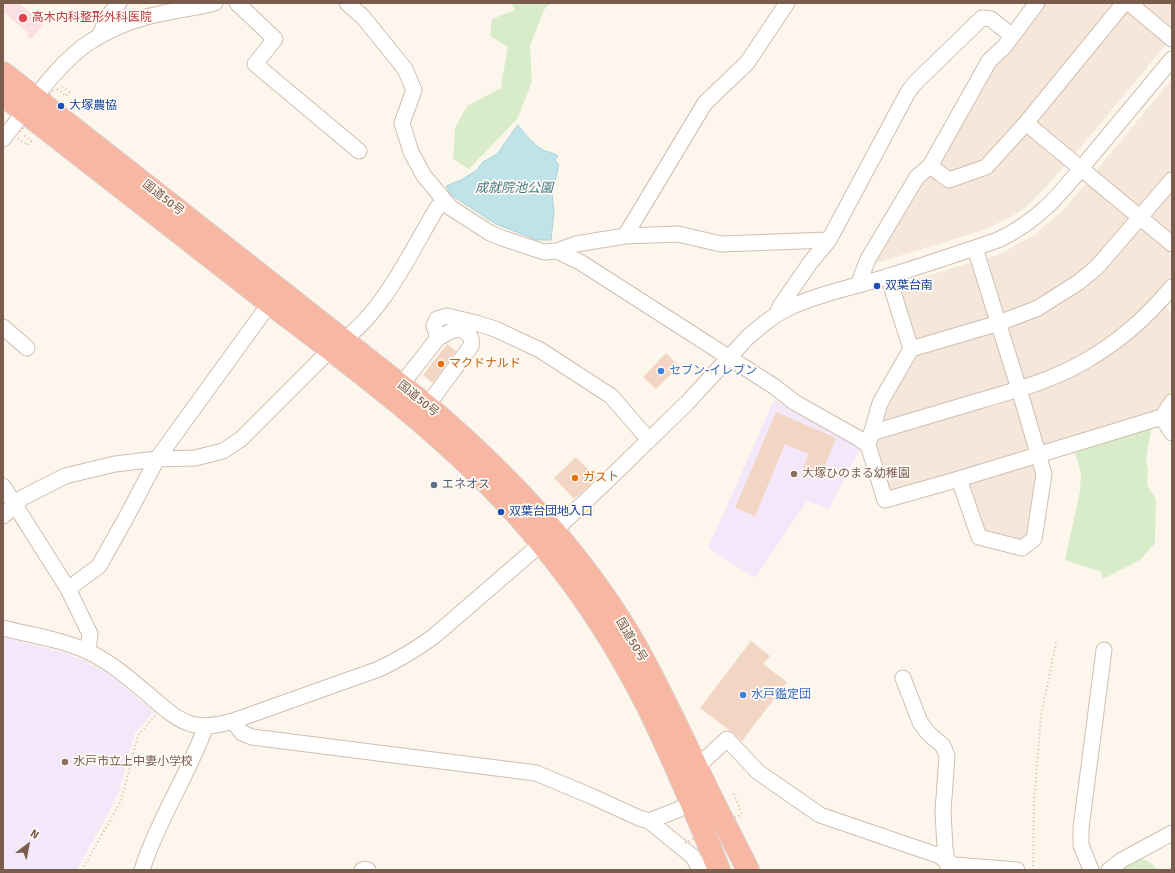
<!DOCTYPE html>
<meta charset="utf-8">
<style>
body{margin:0}
#map{position:relative;width:1175px;height:873px;overflow:hidden;background:#fdf6ec;font-family:Signika,sans-serif}
canvas{display:block}
.frame{position:absolute;inset:0;border:4px solid #7a5c4d;pointer-events:none}
.north{position:absolute;left:8px;top:825px;width:40px;height:40px;-webkit-text-stroke:3px #fffaf3;paint-order:stroke;rotate:32deg;font-size:11px;font-weight:700;line-height:16px;text-align:center;color:#7a5c4d}
.north::after{content:'';display:block;margin:auto;width:14px;height:18px;background:#7a5c4d;clip-path:polygon(50% 0,100% 100%,50% 72%,0 100%)}
</style>
<div id="map">
<canvas width="1175" height="873"></canvas>
<div class="frame"></div>
<div class="north">N</div>
</div>
<script>
const ctx = document.querySelector('canvas').getContext('2d');
ctx.lineJoin = 'round';
function fillPath(path, color) { ctx.fillStyle = color; ctx.fill(path, 'evenodd'); }
function strokePath(path, color, width, dash) { ctx.strokeStyle = color; ctx.lineWidth = width; ctx.lineCap = dash ? 'butt' : 'round'; ctx.setLineDash(dash || []); ctx.stroke(path); }
function write(font, color, halo, rows, align = 'center') {
  ctx.font = font + ' Signika,"Noto Sans JP",sans-serif'; ctx.lineWidth = 3.5; ctx.setLineDash([]); ctx.textBaseline = 'middle'; ctx.strokeStyle = halo; ctx.fillStyle = color; for (const [text, x, y, turn = 0] of rows) {
    ctx.save(); ctx.translate(x, y); ctx.rotate((+turn || 0) * Math.PI / 180); ctx.textAlign = isNaN(turn) ? turn : align; if (halo) ctx.strokeText(text, 0, 0); ctx.fillText(text, 0, 0); ctx.restore();
  }
}
fillPath(new Path2D(`
 M1044,3H1116L984,162L951,174L937,166L995,64Z
 M1138,3H1172V31Z
 M1124,9H1129L1168,42L1074,155L1036,123Z
 M1172,79V171L1142,206L1136,207L1095,172Z
 M1024,130L1067,163L1048,185L1025,208L1011,217L981,231L873,264L920,182L930,175L945,187L981,176Z
 M1089,180L1131,219L1095,261L1058,290L1004,315L1000,312L984,259L997,255L1033,236L1062,211Z
 M1172,187V237L1150,218V214Z
 M1144,226L1172,249V276L1138,313L1108,338L1071,362L1024,381L1005,330L1008,325L1056,303L1139,227Z
 M973,262L990,315L987,320L918,341L913,339L896,285Z
 M1161,306L1165,307L1172,313V393L1160,410L1044,445L1040,443L1025,395Z
 M991,330L996,333L1010,382L1008,386L883,423L880,420L913,356Z
 M1011,395L1016,398L1030,446L1027,452L892,492L887,489L872,441L875,436Z
 M1036,464L1039,472L1028,540L1024,542L986,533L982,530L966,485L970,479Z`), '#f5e8da');
fillPath(new Path2D(`
 M774,400L861,447L829,509L807,501L755,578L708,548Z
 M3,637L66,653L84,660L112,676L154,712L135,733L119,791L109,812L77,870H3Z`), '#f3e8fa');
fillPath(new Path2D(`
 M3,3H19L44,24L31,39L27,35L29,33L3,12Z`), '#fbdfe3');
fillPath(new Path2D(`
 M511,3H550L544,10L530,46L532,81L518,118L469,169L453,159L455,128L467,106L501,88L503,74L508,47L490,36L492,19L515,10Z
 M1152,425L1146,458L1148,470L1147,485L1156,499L1155,543L1140,560L1103,579L1101,572L1065,560L1080,491L1081,473L1074,450Z
 M1140,857L1152,864L1158,870H1118Z`), '#d8ecc9');
const water = new Path2D(`
 M518,125C525,134 533,144 543,150C548,152 552,152 558,156L555,160L559,165L552,193L554,212L551,240H537L496,224L451,195L446,186L461,180L476,171L483,162L497,154Z`);
fillPath(water, '#bfe3e8');
strokePath(water, '#a5d3da', 1);
fillPath(new Path2D(`
 M447,344L456,351L433,383L423,375Z
 M666,353L679,366L656,389L643,377Z
 M776,412L836,438L819,480L801,472L809,454L785,444L755,516L735,508Z
 M576,457L597,478L574,499L554,478Z
 M751,641L770,656L763,664L787,682L742,741L733,733L700,708Z`), '#f3d5c3');
const minor = new Path2D(`
 M237,3L275,39L255,64L359,151
 M347,3L363,17L405,69L414,90L402,123L411,152L424,176L451,208L490,233L502,238L544,252L557,251L576,244L625,236L678,234L721,244L829,240
 M1129,3L1172,39
 M99,36L110,14L119,3
 M1026,123L1172,244
 M3,139C28,108 59,60 93,40C109,30 128,22 146,17C168,11 192,9 215,3
 M930,166L949,180L986,167L1026,123L1124,3
 M625,236L705,103L747,63L787,3
 M557,251L580,262L775,387L794,402L858,438L868,445
 M888,276L911,349L880,403L868,445L885,500L959,479L1162,417L1172,402
 M858,285L868,259L917,177L930,166L989,61L1004,47L1037,3
 M776,315L781,305L810,263L829,240L908,92L916,82L982,18L991,19L1012,36
 M3,327L27,348
 M911,349L999,323L1038,308L1079,282L1097,267L1172,180
 M401,385L438,338L434,326L437,319L447,316L476,323L495,329L540,350L611,396L649,440
 M427,406L471,346C473,336 468,333 460,329L453,330L438,338
 M1162,417L1172,433
 M871,433C908,422 945,411 982,400C1017,390 1056,379 1087,360C1120,341 1148,316 1172,287
 M959,479L979,537L1022,548L1034,539L1044,474L1019,389L975,248
 M3,486L68,589L90,634L88,651
 M3,516L22,498L65,476L115,464L157,459L195,458L223,451L241,439L331,349C382,317 407,258 437,208L445,201
 M68,589L99,566L127,516L157,459L270,303
 M3,628C30,635 64,640 89,652C112,663 131,680 150,696C163,707 175,719 191,724C205,728 219,725 233,721L379,669C398,660 415,650 433,637L542,543L615,473L687,403L748,337C762,325 776,313 793,306C821,293 853,287 883,278C921,266 960,253 998,240C1045,218 1066,186 1098,148C1122,119 1147,89 1172,59
 M903,678L920,722L928,733L943,746L947,756L943,811L945,848L948,867
 M233,721L242,733L252,737L536,773L591,796L639,818L649,821L675,811L700,799
 M697,767L727,739L758,772L820,815L940,856L947,862L954,865L1017,870
 M649,821L692,856L701,870
 M142,870C158,820 188,775 206,726
 M362,870L365,869L368,870
 M1091,870L1081,845V828L1104,650
 M1109,870L1122,860L1172,833`);
const highway = new Path2D(`
 M3,73L427,406C507,474 581,552 634,643C662,692 685,744 710,795C722,820 736,845 748,870
 M3,95C91,163 179,233 267,301C364,375 465,448 542,544C583,593 619,649 648,707C674,760 697,815 719,870`);
strokePath(minor, '#d1beb0', 17);
strokePath(highway, '#dad1cd', 24);
strokePath(new Path2D(`
 M57,89L66,96L69,92L60,85
 M18,139L28,145L31,141L23,134
 M734,794L742,814
 M82,870L121,801L138,735L155,716
 M1033,870L1034,801L1041,716L1056,643`), '#d9b8a5', 2, [1, 3]);
strokePath(minor, '#fff', 15);
strokePath(highway, '#f7b7a3', 22);
strokePath(new Path2D(`
 M20,132L55,88
 M685,843L742,814`), '#d9b8a5', 2, [1, 3]);
for (const [x, y, r, color] of [
 [23,18,5,"#e0444e"],
 [61,106,4,"#1a4fb4"],
 [877,286,4,"#1a4fb4"],
 [441,364,4,"#e8710a"],
 [661,371,4,"#3f7fe0"],
 [794,474,4,"#8d6e63"],
 [575,478,4,"#e8710a"],
 [434,485,4,"#5c6f8a"],
 [501,512,4,"#1a4fb4"],
 [743,695,4,"#3f7fe0"],
 [65,762,4,"#8d6e63"]
]) { const dot = new Path2D(); dot.arc(x, y, r, 0, 2 * Math.PI); ctx.fillStyle = color; ctx.fill(dot); strokePath(dot, '#fffaf3', 1.5); }
write('12px', '#be3a42', '#fffaf3', [
 ["高木内科整形外科医院",32,18]
], 'left');
write('12px', '#164399', '#fffaf3', [
 ["大塚農協",69,106],
 ["双葉台南",885,286],
 ["双葉台団地入口",509,512]
], 'left');
write('12px', '#7a5c4d', '#fffaf3', [
 ["国道50号",163,198,38],
 ["国道50号",418,399,39],
 ["国道50号",631,640,59]
]);
write('12px', '#c56008', '#fffaf3', [
 ["マクドナルド",449,364],
 ["ガスト",583,478]
], 'left');
write('12px', '#366cbe', '#fffaf3', [
 ["セブン-イレブン",669,371],
 ["水戸鑑定団",751,695]
], 'left');
write('12px', '#785e54', '#fffaf3', [
 ["大塚ひのまる幼稚園",802,474],
 ["水戸市立上中妻小学校",73,762]
], 'left');
write('12px', '#4e5e75', '#fffaf3', [
 ["エネオス",442,485]
], 'left');
write('italic 13px', '#437c86', '#fffaf3', [
 ["成就院池公園",514,189]
]);
</script>
